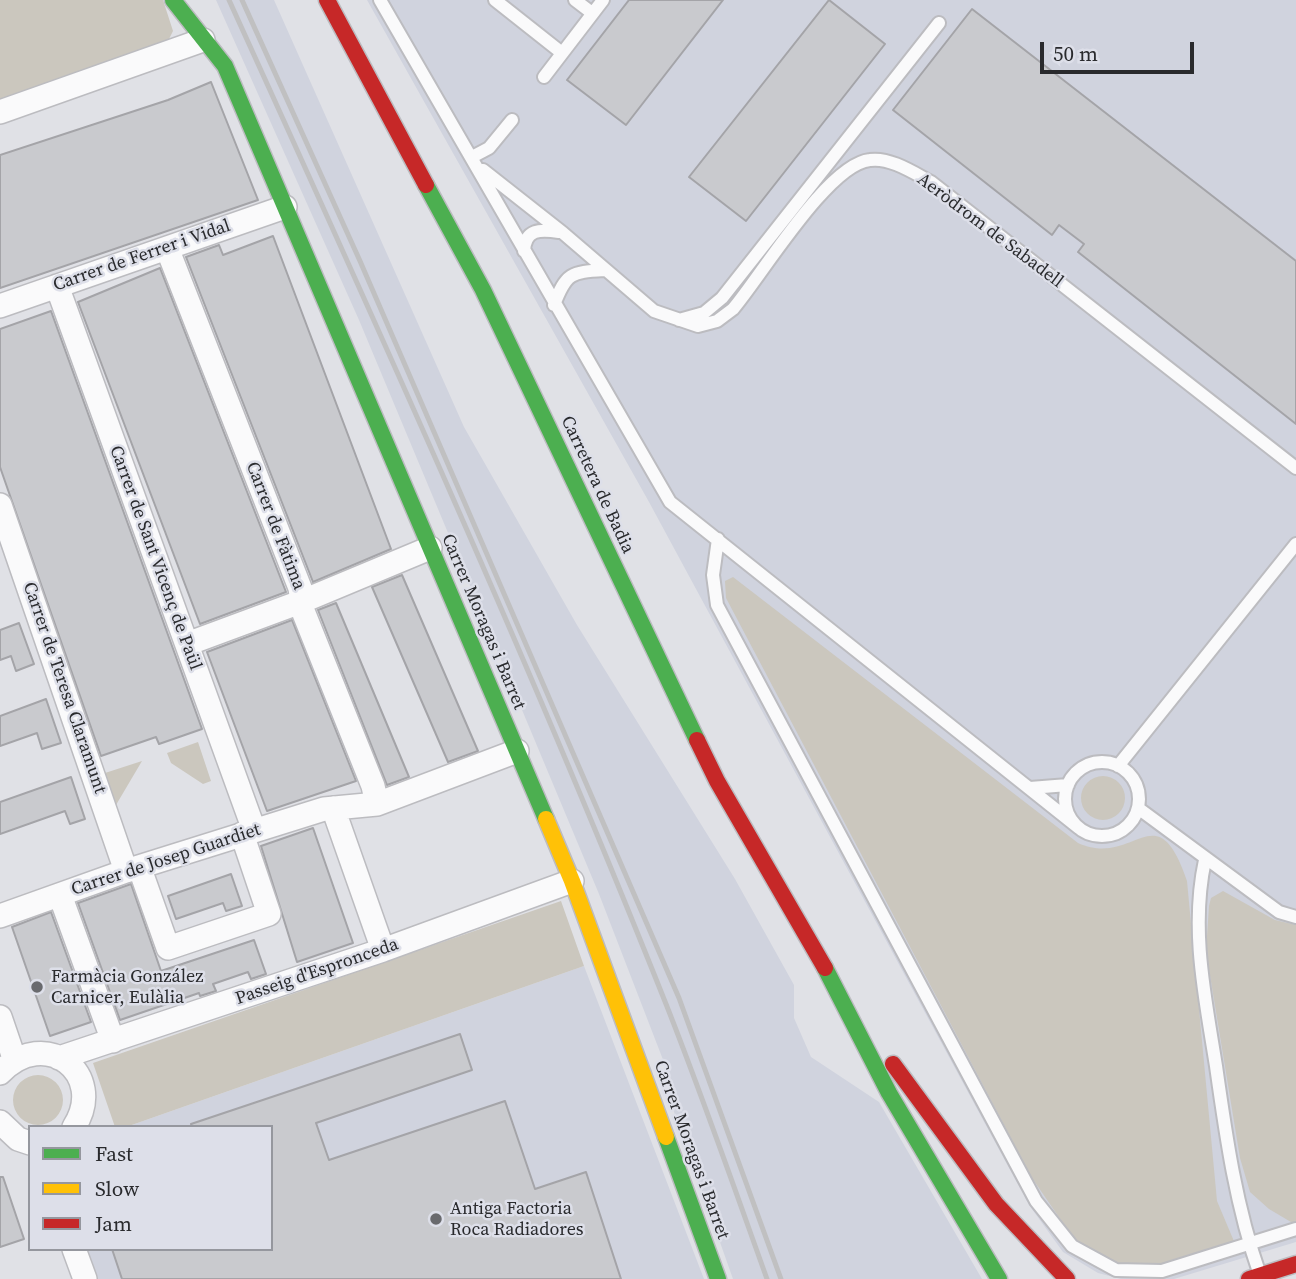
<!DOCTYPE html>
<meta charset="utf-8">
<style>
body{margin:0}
#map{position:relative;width:1296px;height:1279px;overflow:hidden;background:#e0e1e6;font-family:"Source Serif 4",serif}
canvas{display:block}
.legend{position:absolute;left:28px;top:1125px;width:245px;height:126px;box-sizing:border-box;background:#dddfe9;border:2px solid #95979e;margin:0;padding:9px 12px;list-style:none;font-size:21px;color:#292a2d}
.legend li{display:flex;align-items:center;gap:14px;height:35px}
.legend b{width:35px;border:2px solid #95979e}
.scale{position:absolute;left:1040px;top:42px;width:154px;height:32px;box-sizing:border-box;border:4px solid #292a2d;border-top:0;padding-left:9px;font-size:21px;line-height:24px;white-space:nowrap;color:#292a2d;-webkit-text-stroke:5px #dddfe9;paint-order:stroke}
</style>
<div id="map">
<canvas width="1296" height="1279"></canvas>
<ul class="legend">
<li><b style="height:9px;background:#4caf50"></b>Fast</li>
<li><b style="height:9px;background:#ffc107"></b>Slow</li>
<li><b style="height:9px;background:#c62828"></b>Jam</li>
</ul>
<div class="scale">50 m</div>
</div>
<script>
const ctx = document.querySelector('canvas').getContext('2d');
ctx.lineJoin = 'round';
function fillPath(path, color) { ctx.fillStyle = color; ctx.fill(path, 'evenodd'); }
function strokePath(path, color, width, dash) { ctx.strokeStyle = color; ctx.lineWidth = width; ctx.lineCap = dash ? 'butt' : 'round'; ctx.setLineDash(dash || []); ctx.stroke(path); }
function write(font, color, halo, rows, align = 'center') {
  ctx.font = font + ' "Source Serif 4",serif'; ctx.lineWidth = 5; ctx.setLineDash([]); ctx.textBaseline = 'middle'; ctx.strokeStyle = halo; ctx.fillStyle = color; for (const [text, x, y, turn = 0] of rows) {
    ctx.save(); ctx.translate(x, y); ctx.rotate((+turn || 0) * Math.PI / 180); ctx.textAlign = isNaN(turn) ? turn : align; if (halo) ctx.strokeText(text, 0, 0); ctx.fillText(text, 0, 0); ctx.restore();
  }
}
fillPath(new Path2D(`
 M216,0H274L464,427L577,625L735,879L794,985V1018L811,1057L879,1102L982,1279H733L668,1095L672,1083L599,894L359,320Z
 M367,0H1296V1242L1174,1279H1121L1098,1273L1063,1252L1029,1205L649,502Z
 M584,966L704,1279H85L74,1249H271V1127H126Z`), '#d0d3de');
fillPath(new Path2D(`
 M0,0H163L173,31L168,41L0,102Z
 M733,577L1078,843C1135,869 1156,790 1187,881L1217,1201L1236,1246L1168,1267L1118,1265L1076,1242L1032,1178L726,598L725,581Z
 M198,742L211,781L203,784L171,763L167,753Z
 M142,761L116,805L105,773Z
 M1081 798a22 22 0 1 1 44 0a22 22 0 1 1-44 0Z
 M1223,891L1275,920L1296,925V1225L1269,1209L1250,1192L1240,1158L1206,951L1209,906L1211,898Z
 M561,901L584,966L126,1127H115L93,1063Z
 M13 1100a25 25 0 1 1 50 0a25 25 0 1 1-50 0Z`), '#cbc7be');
const building = new Path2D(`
 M629,0H723L626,125L567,80Z
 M829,0L885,44L746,221L689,177Z
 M972,9L1296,261V424L1078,252L1084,244L1059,225L1052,235L893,110Z
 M211,82L258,200L0,288V155L168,100Z
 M273,236L391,549L313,582L186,257L219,245L223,255Z
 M160,268L286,592L200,624L78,302Z
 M51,311L202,729L159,744L156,737L101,756L0,467V329Z
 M402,575L478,751L448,762L372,587Z
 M336,603L409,777L387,785L318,610Z
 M292,620L356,781L267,811L207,652Z
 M19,623L34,664L16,671L11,656L0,660V630Z
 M46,699L61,743L42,749L37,733L0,746V716Z
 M71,777L85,819L70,824L65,811L0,834V802Z
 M313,828L353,943L297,962L261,846Z
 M231,874L242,906L226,911L223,903L176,919L168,896Z
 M131,884L161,971L254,940L266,974L251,979L248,972L213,984L216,991L200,996L199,993L120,1020L78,903Z
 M51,912L91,1022L50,1036L12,927Z
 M460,1034L472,1070L316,1123L329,1160L505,1101L535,1189L586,1172L621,1279H122L112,1249H271V1127H192L191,1124Z
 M0,1177H3L24,1239L0,1247Z`);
fillPath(building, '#c9cace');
strokePath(building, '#a4a4a8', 2);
const lane = new Path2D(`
 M380,0L670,502L1079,828
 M495,0L562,53
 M575,0L592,13
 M544,77L603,0
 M472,157L489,148L512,120
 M483,170L563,233L654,311L698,326L717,321L733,309C762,275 828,164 870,160C890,157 914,173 931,182L1296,468
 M524,251C525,229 540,229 559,232
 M554,305C566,273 571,272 604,270
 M679,320L704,313L722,298L939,23
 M718,539L713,575L717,605L1036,1201L1072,1246L1116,1270L1162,1271L1296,1229
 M1065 799a37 37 0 1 1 74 0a37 37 0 1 1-74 0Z
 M1118,766L1296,544
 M1030,788L1068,785
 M1138,808L1279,912L1296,917
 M1205,860C1190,929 1205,997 1216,1066C1226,1137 1236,1207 1260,1275`);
const street = new Path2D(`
 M0,112L203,40
 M167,248L300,588L303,611L373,786L377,804
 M57,286L254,830
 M0,306L285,207
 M0,505L126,871
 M187,644L303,601L430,548
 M333,808L383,950
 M140,869L168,948L269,914L242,834
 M60,895L113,1041
 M0,916L126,871L324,809L377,804L517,751
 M0,1017L14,1058
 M59,1058L383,950L572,881
 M0,1073C45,1025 108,1074 74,1127
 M0,1122L18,1139L30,1143
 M74,1249L85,1279`);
const fast = new Path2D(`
 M173,0L225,66L546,819
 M426,185L483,290L697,740
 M825,968L889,1093L999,1279
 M666,1137L718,1279`);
const slow = new Path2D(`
 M546,819L572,881L666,1137`);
const jam = new Path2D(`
 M327,0L426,185
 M697,740L717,781L825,968
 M893,1064L996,1204L1067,1279
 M1249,1279L1296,1264`);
strokePath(lane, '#bcbcc0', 16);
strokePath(street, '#bcbcc0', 26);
strokePath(fast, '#bcbcc0', 19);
strokePath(slow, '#bcbcc0', 19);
strokePath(jam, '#bcbcc0', 19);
strokePath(lane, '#fafafb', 12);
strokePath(street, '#fafafb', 23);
strokePath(fast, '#4caf50', 16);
strokePath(slow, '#ffc107', 16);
strokePath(jam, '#c62828', 16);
strokePath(new Path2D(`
 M229,0C380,332 531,665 666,1004C702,1095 734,1187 767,1279
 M242,0L360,261L679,998L781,1279`), '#c0c0c1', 5);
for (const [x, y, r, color] of [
 [37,987,7,"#696a6e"],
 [436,1219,7,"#696a6e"]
]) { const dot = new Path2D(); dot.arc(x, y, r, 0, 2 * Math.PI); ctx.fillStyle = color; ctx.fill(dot); strokePath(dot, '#dddfe9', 2.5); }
write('18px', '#292a2d', '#dddfe9', [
 ["Aeròdrom de Sabadell",990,231,37],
 ["Carrer de Ferrer i Vidal",142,256,-19],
 ["Carretera de Badia",597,485,65],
 ["Carrer de Fàtima",275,526,69],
 ["Carrer de Sant Vicenç de Paül",155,558,70],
 ["Carrer Moragas i Barret",483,622,67],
 ["Carrer de Teresa Claramunt",64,688,71],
 ["Carrer de Josep Guardiet",166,860,-18],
 ["Passeig d'Espronceda",317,972,-19],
 ["Carrer Moragas i Barret",691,1150,70]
]);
write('18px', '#292a2d', '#dddfe9', [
 ["Farmàcia González",51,977],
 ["Carnicer, Eulàlia",51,998],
 ["Antiga Factoria",450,1209],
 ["Roca Radiadores",450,1230]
], 'left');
</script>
